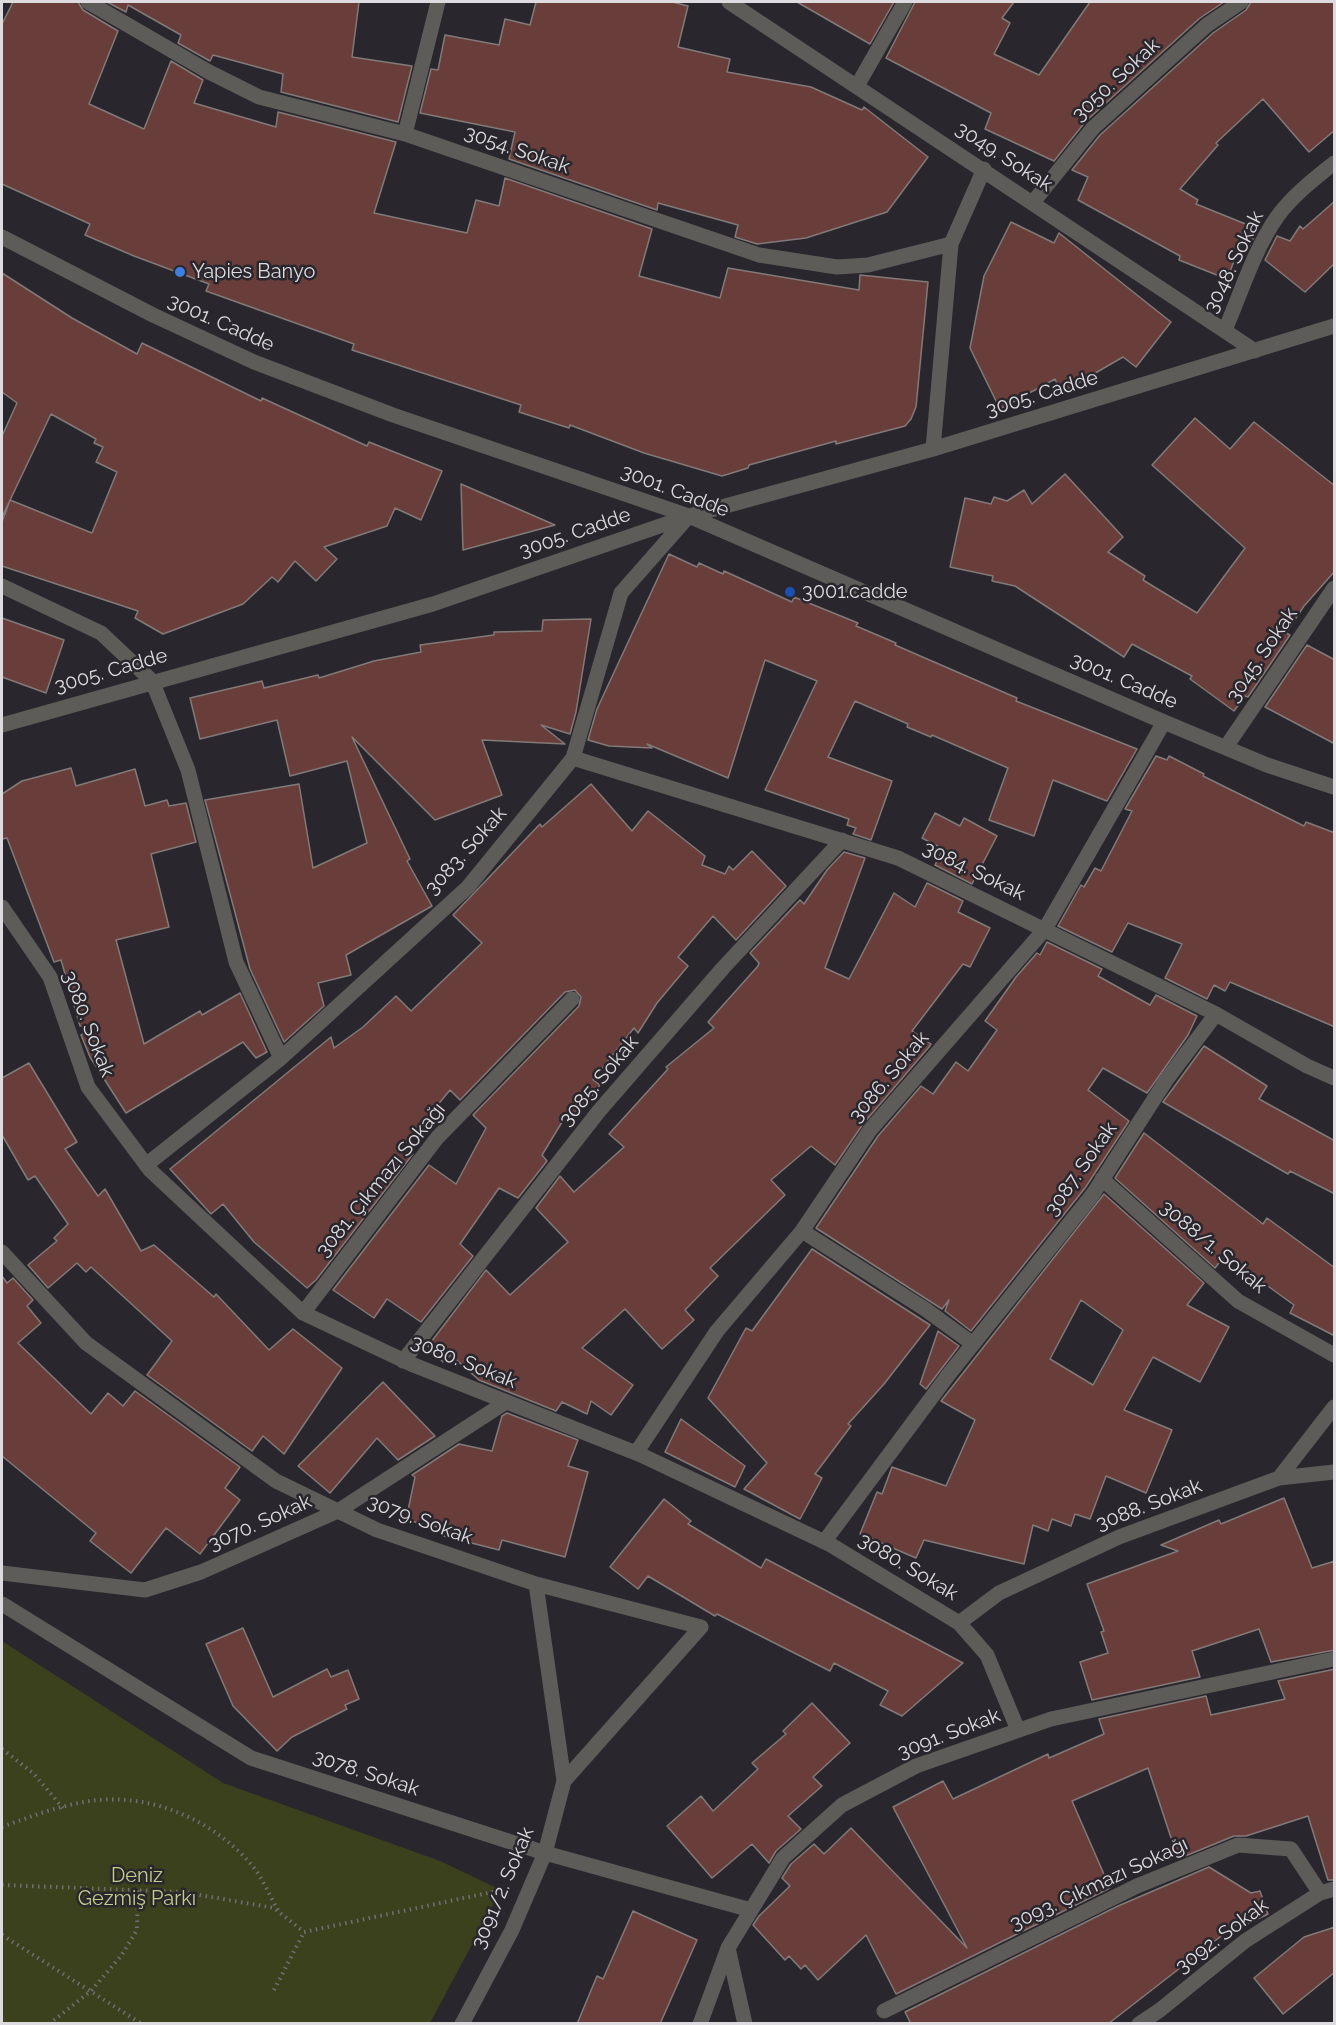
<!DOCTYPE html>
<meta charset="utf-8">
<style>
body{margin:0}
#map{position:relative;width:1336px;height:2025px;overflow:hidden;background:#29272d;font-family:Raleway,sans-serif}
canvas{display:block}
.frame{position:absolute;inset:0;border:3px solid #dddbdf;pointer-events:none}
</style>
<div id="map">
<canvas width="1336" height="2025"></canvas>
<div class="frame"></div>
</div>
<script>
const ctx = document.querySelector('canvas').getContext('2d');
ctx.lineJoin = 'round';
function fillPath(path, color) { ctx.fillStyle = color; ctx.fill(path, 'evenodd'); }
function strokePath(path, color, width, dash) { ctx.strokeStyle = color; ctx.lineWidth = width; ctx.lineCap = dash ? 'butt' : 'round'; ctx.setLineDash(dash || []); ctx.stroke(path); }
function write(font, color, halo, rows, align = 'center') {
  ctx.font = font + ' Raleway,sans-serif'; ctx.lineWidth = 5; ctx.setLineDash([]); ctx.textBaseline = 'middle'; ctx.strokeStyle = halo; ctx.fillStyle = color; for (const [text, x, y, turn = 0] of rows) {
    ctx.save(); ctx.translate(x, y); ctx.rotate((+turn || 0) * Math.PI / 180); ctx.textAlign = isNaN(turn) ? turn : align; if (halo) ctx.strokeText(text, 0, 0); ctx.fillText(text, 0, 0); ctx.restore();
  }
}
fillPath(new Path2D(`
 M2,1641L223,1783L440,1861L501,1890L430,2023H2Z`), '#3c411d');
const building = new Path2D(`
 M13,2H78L83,10L118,31L89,104L144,129L171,61L203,80L194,103L276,127L278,112L396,142L374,213L467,233L476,200L499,206L505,178L652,229L639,276L720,298L728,268L859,290L860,275L928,282L916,407L911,419L905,426L836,444V441L749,465L748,468L722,476L644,453L570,425L569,428L519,412L521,405L352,350L354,344L206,291L209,284L134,256L85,235L90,224L2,184V24Z
 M107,2H359L352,57L412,66L398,122L281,92L283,74L213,55L210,61L178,43L181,35L128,5L126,12Z
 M536,2H672L688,6L678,47L730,59L727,72L811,87L862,110L864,107L928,157L887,212L806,238L757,244L735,237L738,225L658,203L657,210L509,159L515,132L420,113L431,69L438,70L445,35L499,45L505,19L530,25Z
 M797,2H894L870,44Z
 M915,2H1014L1002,18L1010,23L994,54L1039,75L1090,2H1224L1200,18L1086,121L1054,161L985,129L991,113L886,58Z
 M1251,2H1335V130L1309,152L1263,99L1216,143L1218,145L1180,189L1198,200L1196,204L1258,229L1249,247L1242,241L1227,279L1179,260L1180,256L1078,200L1088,177L1072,170L1100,135L1213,33L1246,10Z
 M1335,201V263L1305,292L1265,260L1277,236L1290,241L1300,226L1303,229Z
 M1011,222L1054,243L1059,233L1171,322L1136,367L1123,357L1061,393L1055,379L1000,409L970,348L984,276Z
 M2,273L72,318L137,354L142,343L261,401L262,398L367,446L369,442L442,471L421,520L395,508L387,526L324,547L337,559L316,581L295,561L278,582L272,577L243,604L163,634L135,618L138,611L2,566V522L10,500L92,533L117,472L96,462L103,447L94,443L96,439L51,414L2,517V436L17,403L2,392Z
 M1195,418L1230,449L1254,422L1335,486V571L1304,606L1286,633L1290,635L1248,697L1245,696L1234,711L1190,679L1192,676L1132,644L1124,657L1015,586L992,581L993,576L950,567L965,498L991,504L994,497L1007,501L1024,490L1032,504L1065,474L1123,537L1108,552L1145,576L1143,580L1197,613L1245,548L1152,465Z
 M461,484L555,525L463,550Z
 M669,554L697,567L699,563L723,574L724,571L792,602L794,597L858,623L856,626L896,643L895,645L1017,698L1016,701L1137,749L1107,801L1053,780L1034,836L989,820L1008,768L932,735L931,737L907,727L908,724L855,701L828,757L892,781L871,840L853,834L856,828L847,825L849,819L765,790L817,681L765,660L728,778L647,744L652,748L609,746L588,740L597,709Z
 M2,618L64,640L46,693L2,677Z
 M591,619L576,712L570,734L541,725L565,744L482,740L502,795L435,820L352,737L410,859L407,861L432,906L346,955L351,975L318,983L324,1006L284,1042L250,969L205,800L299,784L313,868L367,843L347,761L290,776L277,720L200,739L190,698L262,681L264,688L318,675L319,678L374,661L421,652L420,645L494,635V632L542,631L543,620Z
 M1307,645L1335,660V744L1265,707Z
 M1156,756L1167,760L1169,756L1204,774L1203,776L1304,826L1306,822L1335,833V1027L1230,982L1225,991L1214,985L1207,999L1165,978L1182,944L1128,923L1112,952L1058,926L1081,885L1084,887L1095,868L1101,871L1132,811L1125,809Z
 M71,768L76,786L135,769L145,806L167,800L169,806L186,803L196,842L151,854L169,927L116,940L144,1044L200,1011L202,1015L240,993L267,1052L256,1058L243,1042L126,1113L90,1057L81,1035L96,1027L80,1026L61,960L54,962L7,838L2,839V794L22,781Z
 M591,784L632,831L648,811L705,856L702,865L725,874L729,866L733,870L752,851L786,886L736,940L713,916L678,957L688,966L657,1003L638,1033L634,1028L593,1080L600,1085L581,1110L580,1109L576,1114L570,1109L542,1155L547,1161L518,1198L499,1188L460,1244L473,1256L421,1322L387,1299L374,1318L333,1290L429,1165L456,1184L486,1128L473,1115L579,1006L581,997L575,990L565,992L460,1100L450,1090L403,1147L413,1154L316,1280L307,1288L254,1242L223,1204L211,1214L170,1169L331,1037L334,1048L363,1027L396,996L411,1011L482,943L453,915L540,824L542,827Z
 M935,813L960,826L964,818L997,836L972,884L935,865L943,849L922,838Z
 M844,852L865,858L825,968L849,979L894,893L915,907L927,883L963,901L958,912L990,928L970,967L963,964L912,1031L931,1044L929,1047L863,1124L835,1165L811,1146L771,1180L785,1195L710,1268L718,1276L685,1310L694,1320L662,1349L625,1309L582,1348L633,1385L611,1415L591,1401L587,1414L562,1402L556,1411L479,1380L451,1355L443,1362L428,1346L486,1270L510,1295L568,1242L536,1208L560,1176L574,1192L624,1147L609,1134L668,1069L666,1067L714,1028L708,1022L758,966L759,963L750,953L800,900L804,904L827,870Z
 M1047,942L1102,969L1098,976L1150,1005L1156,995L1197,1016L1188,1035L1147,1093L1103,1068L1088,1090L1129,1121L1085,1188L971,1331L945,1311L949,1300L942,1309L816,1228L878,1136L921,1086L933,1094L956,1062L968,1071L997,1030L985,1021L1016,977L1037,953L1040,955Z
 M1204,1046L1267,1086L1259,1099L1335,1141V1194L1290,1171L1288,1174L1163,1102Z
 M29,1063L77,1142L65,1149L98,1196L105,1189L141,1251L154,1245L214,1297L216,1294L269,1350L293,1329L342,1368L284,1454L263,1436L252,1451L147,1375L172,1341L91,1267L86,1272L77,1263L48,1288L28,1265L57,1241L54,1238L68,1224L35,1176L28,1180L2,1135V1078Z
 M1144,1133L1263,1224L1267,1218L1335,1268V1336L1290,1313L1294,1305L1225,1255L1215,1268L1115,1178Z
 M1104,1194L1204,1283L1187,1305L1229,1327L1200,1382L1153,1357L1124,1410L1172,1430L1146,1493L1106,1476L1090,1519L1075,1514L1071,1526L1052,1519L1048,1531L1033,1525L1024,1564L924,1540L916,1558L860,1534L877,1492L882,1494L892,1467L946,1486L975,1420L941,1401ZM1081,1300L1123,1330L1093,1385L1050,1359Z
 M812,1249L930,1325L884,1384L848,1424L851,1426L815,1474L822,1478L800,1519L744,1489L767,1463L708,1398L746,1328L752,1331Z
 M2,1276L7,1283L13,1278L33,1300L27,1306L41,1323L18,1343L91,1414L108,1393L123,1406L135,1391L240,1467L225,1488L240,1500L200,1554L166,1528L131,1573L90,1541L96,1533L2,1456Z
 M938,1331L959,1346L926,1389L920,1384Z
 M383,1382L435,1436L398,1460L377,1438L330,1493L298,1466Z
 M507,1413L578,1440L568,1466L588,1472L565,1557L502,1540L499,1550L440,1535L442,1528L406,1520L415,1477L412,1475L459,1444L492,1451L502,1416Z
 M681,1419L745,1466L735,1487L665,1452Z
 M1284,1498L1312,1568L1335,1561V1650L1271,1662L1259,1629L1192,1651L1200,1677L1092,1700L1080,1662L1108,1653L1101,1632L1104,1631L1087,1584L1178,1551L1161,1545L1219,1520L1221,1524Z
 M664,1499L691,1521L688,1524L761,1568L766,1559L963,1663L902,1716L880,1705L888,1691L834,1663L830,1671L717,1614L715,1616L648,1576L638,1589L610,1567Z
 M243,1628L273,1697L327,1669L331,1677L348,1670L359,1699L345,1705L347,1709L292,1737L277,1751L233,1706L206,1644Z
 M1335,1669V1880H1328L1308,1816L1246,1836H1234L1178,1859L1148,1768L1072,1801L1110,1888L896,1994L866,1935L818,1980L805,1965L801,1969L789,1956L785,1960L753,1925L759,1916L790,1886L782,1878L791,1864L814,1844L824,1854L851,1828L967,1948L893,1807L943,1781L953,1799L1048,1754L1049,1758L1104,1734L1099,1719L1206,1696L1211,1715L1285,1699L1278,1681Z
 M812,1703L850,1743L813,1777L822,1786L788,1816L801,1829L776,1851L769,1863L752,1844L712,1878L667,1826L701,1796L713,1811L758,1769L752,1763L786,1734L783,1731Z
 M1209,1867L1251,1893L1260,1891L1268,1914L1241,1927L1238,1923L1108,2024H911L905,2012L1118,1906Z
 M633,1911L697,1940L660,2024H577L597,1976L603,1979Z
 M1335,1927V1972L1283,2014L1254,1978L1304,1937Z`);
fillPath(building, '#693e3a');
strokePath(building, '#827a79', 1.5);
strokePath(new Path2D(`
 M2,1749L33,1773L63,1808
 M2,1827C32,1816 66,1803 99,1800C155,1795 213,1821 250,1863C262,1876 269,1895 278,1910
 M2,1885L183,1892L274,1908L304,1932L502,1890
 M2,1935L142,2024
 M274,1990L304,1932
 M49,2024L91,1991L121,1956L137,1930L138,1890`), '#716f74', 4, [1.5, 4.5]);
strokePath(new Path2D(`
 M88,2L209,72L259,97L405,134L759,255L837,267L868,265L951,244
 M729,2L1255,351
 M857,86L905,2
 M405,134L438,2
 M1034,201L1093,128L1207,25L1241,2
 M2,237L153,315L254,362L393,415L689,516L1164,722L1267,765L1334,787
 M1225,330C1241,293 1254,250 1277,217C1292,196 1314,179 1334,163
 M933,449L951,244L984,169
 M2,586L101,633L152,681L188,770L236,962L281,1058
 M2,725L433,604L689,516L933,449L1334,326
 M1226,747L1334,588
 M573,758L898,858L1216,1014L1307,1066L1334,1078
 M2,907L50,977L88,1087L150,1170L303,1313L411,1364L641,1455L831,1545L959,1623L987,1655L1018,1730
 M146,1165L281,1058L468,887L573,758L621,593L687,518
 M1102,1179L1238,1301L1334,1355
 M802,1231L925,1309L973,1344
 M2,1252L86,1343L276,1481L377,1530L536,1584L701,1627L564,1781
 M303,1313L437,1138L572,999
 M403,1361L599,1111L723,968L842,840
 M636,1453L717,1331L802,1231L870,1130L1045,929L1164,722
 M1279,1478L1334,1472
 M824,1542L949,1374L1093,1194L1167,1079L1216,1014
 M2,1573L145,1590L201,1572L338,1511L506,1402
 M2,1604L251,1758L545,1853L751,1910
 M959,1623L999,1593L1119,1537L1279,1478L1334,1407
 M728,1948L745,2024
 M884,2011L1137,1886L1238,1845L1291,1849L1320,1893
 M462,2024L512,1930L545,1853L564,1781L536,1584
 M700,2024L728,1948L783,1858L842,1805L916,1766L1051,1719L1334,1659
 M1139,2024L1160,2010L1245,1941L1320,1893L1334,1889`), '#5e5c59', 15);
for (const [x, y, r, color] of [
 [180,272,6,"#3f7fe0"],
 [790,592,6,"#1a4fb4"]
]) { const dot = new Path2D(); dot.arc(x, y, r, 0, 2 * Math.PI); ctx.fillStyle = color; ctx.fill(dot); strokePath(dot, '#29272d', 2); }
write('20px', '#dddbdf', '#29272d', [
 ["3050. Sokak",1116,80,-43],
 ["3054. Sokak",517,150,19],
 ["3049. Sokak",1004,157,33],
 ["3048. Sokak",1234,262,-64],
 ["3001. Cadde",221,323,24],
 ["3005. Cadde",1042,394,-17],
 ["3001. Cadde",675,491,21],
 ["3005. Cadde",575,533,-19],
 ["3045. Sokak",1262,655,-56],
 ["3005. Cadde",111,671,-16],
 ["3001. Cadde",1124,681,23],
 ["3083. Sokak",466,851,-48],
 ["3084. Sokak",974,871,26],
 ["3080. Sokak",88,1024,69],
 ["3086. Sokak",889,1077,-50],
 ["3085. Sokak",599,1081,-50],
 ["3087. Sokak",1081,1169,-55],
 ["3081. Çıkmazı Sokağı",381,1180,-51],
 ["3088/1. Sokak",1213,1247,40],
 ["3080. Sokak",464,1362,22],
 ["3088. Sokak",1149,1505,-21],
 ["3079. Sokak",420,1520,20],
 ["3070. Sokak",260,1523,-24],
 ["3080. Sokak",908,1567,31],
 ["3091. Sokak",949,1734,-21],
 ["3078. Sokak",366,1773,18],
 ["3093. Çıkmazı Sokağı",1099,1884,-25],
 ["3091/2. Sokak",503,1888,-67],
 ["3092. Sokak",1222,1936,-37]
]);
write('20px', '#dddbdf', '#29272d', [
 ["Yapies Banyo",192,272],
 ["3001.cadde",802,592]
], 'left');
write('20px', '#c4ce89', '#29272d', [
 ["Deniz",137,1876],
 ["Gezmiş Parkı",137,1899]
]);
</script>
